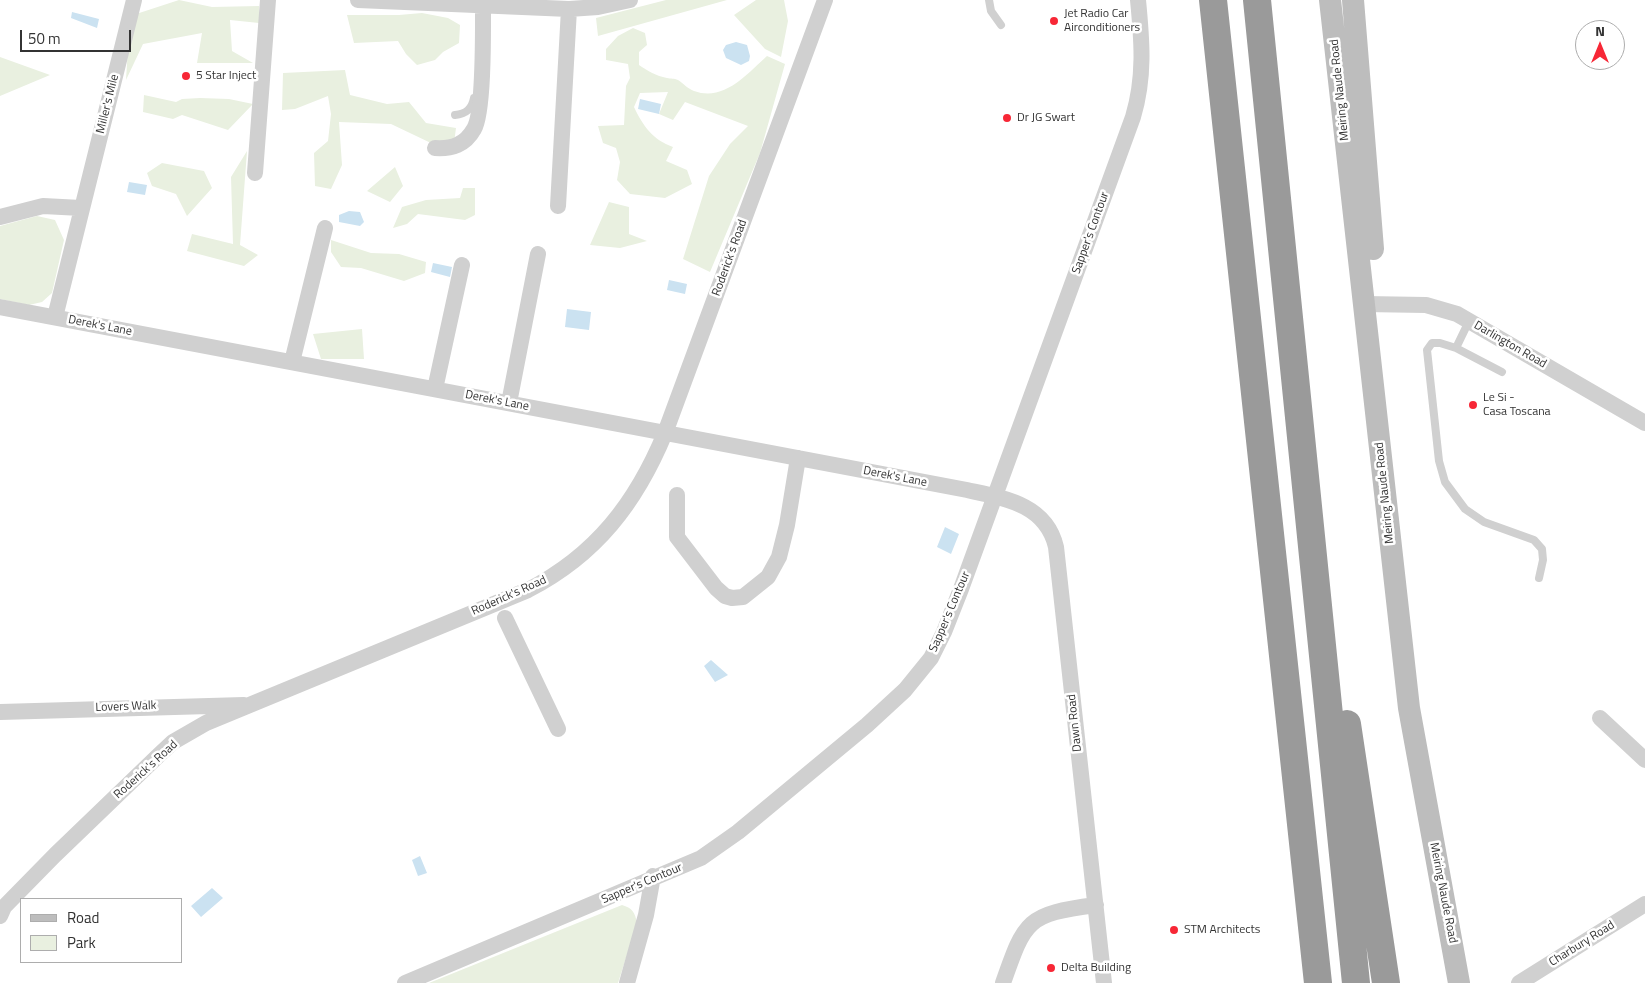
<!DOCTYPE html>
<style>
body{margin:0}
#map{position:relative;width:1645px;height:983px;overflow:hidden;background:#fff;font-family:"Titillium Web",sans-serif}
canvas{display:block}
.legend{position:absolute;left:20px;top:898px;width:162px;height:65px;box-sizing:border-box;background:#fff;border:1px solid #adadad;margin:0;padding:6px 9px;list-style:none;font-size:15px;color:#333}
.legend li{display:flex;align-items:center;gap:10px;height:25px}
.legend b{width:25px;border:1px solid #adadad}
.north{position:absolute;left:1575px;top:20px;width:50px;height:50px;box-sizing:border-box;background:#fff;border:1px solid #adadad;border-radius:50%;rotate:0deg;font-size:14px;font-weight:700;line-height:20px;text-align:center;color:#333}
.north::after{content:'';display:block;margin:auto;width:18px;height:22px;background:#f72736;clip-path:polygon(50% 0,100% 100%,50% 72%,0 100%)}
.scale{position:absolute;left:20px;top:30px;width:111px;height:22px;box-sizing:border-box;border:2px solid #333;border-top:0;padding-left:6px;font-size:15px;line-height:18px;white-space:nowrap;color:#333;-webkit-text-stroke:4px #fff;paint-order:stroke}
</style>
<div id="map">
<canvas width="1645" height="983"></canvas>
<ul class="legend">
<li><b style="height:6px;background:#bdbdbd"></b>Road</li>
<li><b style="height:14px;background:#e9f0e0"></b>Park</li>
</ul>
<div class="north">N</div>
<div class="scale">50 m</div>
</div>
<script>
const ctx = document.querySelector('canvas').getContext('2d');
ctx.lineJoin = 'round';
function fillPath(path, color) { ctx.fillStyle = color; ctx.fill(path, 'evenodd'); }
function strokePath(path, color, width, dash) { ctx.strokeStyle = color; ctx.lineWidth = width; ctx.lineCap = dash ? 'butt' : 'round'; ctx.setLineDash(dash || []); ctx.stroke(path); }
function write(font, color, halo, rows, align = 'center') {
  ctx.font = font + ' "Titillium Web",sans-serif'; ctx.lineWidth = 5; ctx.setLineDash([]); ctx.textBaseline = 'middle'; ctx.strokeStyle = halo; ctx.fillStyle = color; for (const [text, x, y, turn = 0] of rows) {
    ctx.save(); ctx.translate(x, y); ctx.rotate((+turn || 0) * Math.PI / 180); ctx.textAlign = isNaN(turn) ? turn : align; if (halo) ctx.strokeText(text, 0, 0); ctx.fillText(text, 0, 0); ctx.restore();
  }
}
fillPath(new Path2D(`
 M179,0L212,7L259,6V23L230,20L232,51L253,63H197L202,33L143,44L126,80L130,16Z
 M666,0H727L598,36L596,18Z
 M756,0H784L788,21L781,57L765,49L734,15Z
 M422,13L448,18L460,25L459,43L443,52L435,60L417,65L406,54L398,41L354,43L347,15H399Z
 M633,28L645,33L647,45L639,52V65C648,71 656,76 667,78C671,79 674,78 678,80C683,83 688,89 694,91C724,102 747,74 767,56L785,64L760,153L710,272L683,259L709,176L730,144L748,126L685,102L673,120L659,114L668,92L640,93L634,107C643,126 653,140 673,147L666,161L687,170L692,184L665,198L630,194L617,180L620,162L616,148L603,143L598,126L624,125L626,86L630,78L628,64L606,60V49L618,36Z
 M0,57L50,75L0,96Z
 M345,70L350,95L387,104L409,102L426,123L456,128L454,143L433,144L391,124L339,122L342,165L331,189L315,186L314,153L328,141L331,114L328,96L295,109L282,110L283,73Z
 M144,95L176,102L182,99L200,98L229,99L253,104L228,130L182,115L173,119L143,112Z
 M247,151L240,245L258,255L244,266L187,251L192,234L233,244L231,177Z
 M162,163L204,171L212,188L187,216L176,194L152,186L147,173Z
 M395,167L403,186L390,202L367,191Z
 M463,188H475V215L465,220L418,214L407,224L393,228L402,207L426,200L460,198Z
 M609,202L629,207V234L647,241L620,248L590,245Z
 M37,216L55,220L64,240L52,293L42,302L29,305L0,299V226Z
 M331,240L371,253L399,254L426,262L425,273L404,281L361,268L341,267L331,252Z
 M362,329L364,359H321L313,334Z
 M622,905C632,908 635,912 637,923L618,983H429Z`), '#e9f0e0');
fillPath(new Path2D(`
 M72,12L99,19L97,28L71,18Z
 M736,42L747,45L750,56L749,61L741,65L726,58L723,50L726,45Z
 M640,99L661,104L659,114L638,109Z
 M129,182L147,185L145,195L127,192Z
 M349,211L360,212L364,222L360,226L339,222V215Z
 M433,263L452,267L450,277L431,272Z
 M669,280L687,284L685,294L667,290Z
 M567,309L591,312L589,330L565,327Z
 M945,527L959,534L951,554L937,547Z
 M711,660L728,675L715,682L704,666Z
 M420,856L427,873L418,876L412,860Z
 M212,888L223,898L201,917L191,906Z`), '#cbe2f1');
strokePath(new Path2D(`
 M989,0L991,11L1001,25
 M455,115C466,114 472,109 474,98
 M1469,321L1456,348L1502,372
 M1456,348L1440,343H1432L1427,350L1439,461L1445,482L1465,509L1484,522L1534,540L1542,549L1543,560L1539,578`), '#d0d0d0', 8);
strokePath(new Path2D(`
 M358,0L569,9L598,7L630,0
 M435,148C452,149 465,145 474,129C484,113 483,29 483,6
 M255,173L268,0
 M558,206L569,9
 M0,217L43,206L81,208
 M1364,304L1426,305L1457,314L1645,423
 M0,307L967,490C1004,498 1046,504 1056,547L1104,983
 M55,317L134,0
 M292,362L325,228
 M435,389L462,265
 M509,403L538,254
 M677,495V537L716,588L725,596L732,598L743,597L768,577L779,557L787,525L798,458
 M505,618L558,729
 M0,712L244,705
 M1600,718L1645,760
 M0,916L4,907L55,855L160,754L173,742L206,723L528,590C596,555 636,503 665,433L825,0
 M405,983L701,858L738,832L867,725L905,690L931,658L944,632L961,589L1133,117C1145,77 1142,41 1138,0
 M627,983L646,915L653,876
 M1003,983C1025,920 1027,914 1096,905
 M1519,983L1645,904`), '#d0d0d0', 16);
strokePath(new Path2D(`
 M1330,0L1409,708L1459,983
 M1353,0L1373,249`), '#bdbdbd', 22);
strokePath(new Path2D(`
 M1213,0L1318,983
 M1257,0L1356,983
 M1347,724L1386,983`), '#9a9a9a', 28);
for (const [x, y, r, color] of [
 [1054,21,5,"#f72736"],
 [186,76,5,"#f72736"],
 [1007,118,5,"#f72736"],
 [1473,405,5,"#f72736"],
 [1174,930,5,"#f72736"],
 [1051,968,5,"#f72736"]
]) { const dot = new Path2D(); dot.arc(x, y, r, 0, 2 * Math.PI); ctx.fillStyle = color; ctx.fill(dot); strokePath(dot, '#fff', 2); }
write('12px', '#333', '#fff', [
 ["Jet Radio Car",1064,14],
 ["Airconditioners",1064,28],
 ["5 Star Inject",196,76],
 ["Dr JG Swart",1017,118],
 ["Le Si -",1483,398],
 ["Casa Toscana",1483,412],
 ["STM Architects",1184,930],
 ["Delta Building",1061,968]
], 'left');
write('12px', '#333', '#fff', [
 ["Meiring Naude Road",1340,90,-96],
 ["Miller's Mile",108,104,-76],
 ["Sapper's Contour",1091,233,-70],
 ["Roderick's Road",730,258,-70],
 ["Derek's Lane",100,326,11],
 ["Darlington Road",1510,345,30],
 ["Derek's Lane",497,401,11],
 ["Derek's Lane",895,477,11],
 ["Meiring Naude Road",1385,493,-96],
 ["Roderick's Road",509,596,-24],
 ["Sapper's Contour",950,612,-67],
 ["Lovers Walk",126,707,-2],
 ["Dawn Road",1075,723,-96],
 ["Roderick's Road",146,770,-42],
 ["Sapper's Contour",642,884,-23],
 ["Meiring Naude Road",1443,893,79],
 ["Charbury Road",1582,944,-32]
]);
</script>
